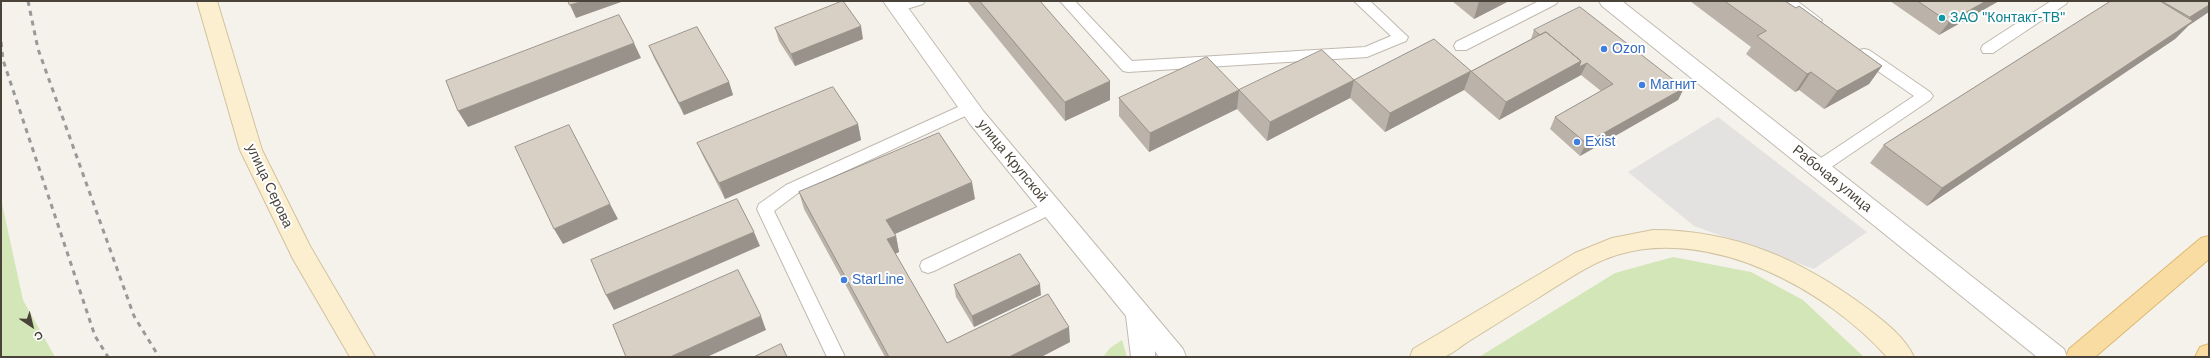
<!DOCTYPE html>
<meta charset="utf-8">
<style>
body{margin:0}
#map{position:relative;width:2210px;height:358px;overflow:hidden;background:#f5f2ec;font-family:Helvetica,sans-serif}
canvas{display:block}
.frame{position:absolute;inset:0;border:2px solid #49433a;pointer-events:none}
.north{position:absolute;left:12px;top:306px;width:40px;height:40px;-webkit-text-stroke:3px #fff;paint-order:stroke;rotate:145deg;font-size:11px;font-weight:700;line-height:16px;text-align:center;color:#49433a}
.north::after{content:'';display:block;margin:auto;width:14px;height:18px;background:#49433a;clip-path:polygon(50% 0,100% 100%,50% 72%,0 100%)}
</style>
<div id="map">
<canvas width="2210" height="358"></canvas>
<div class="frame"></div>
<div class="north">С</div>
</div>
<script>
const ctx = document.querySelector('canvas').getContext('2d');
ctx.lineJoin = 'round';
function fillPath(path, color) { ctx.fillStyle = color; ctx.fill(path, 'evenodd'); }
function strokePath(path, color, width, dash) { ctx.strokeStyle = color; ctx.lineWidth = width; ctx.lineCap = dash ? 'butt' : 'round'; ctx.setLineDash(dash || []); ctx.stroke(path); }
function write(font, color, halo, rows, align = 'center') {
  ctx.font = font + ' Helvetica,sans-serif'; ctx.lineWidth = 4; ctx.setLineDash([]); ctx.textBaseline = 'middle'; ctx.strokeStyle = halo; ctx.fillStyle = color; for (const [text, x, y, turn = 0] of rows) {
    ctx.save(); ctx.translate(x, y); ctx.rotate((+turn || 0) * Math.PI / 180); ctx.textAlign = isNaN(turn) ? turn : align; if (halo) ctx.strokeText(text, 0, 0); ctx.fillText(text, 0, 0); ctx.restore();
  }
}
fillPath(new Path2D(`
 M1,199L23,300L55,357H1Z
 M1673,257L1751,272L1803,300L1864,357H1479L1615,273Z
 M1122,340L1127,357H1103L1110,348Z`), '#d3e6b8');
fillPath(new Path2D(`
 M1718,117L1867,232L1814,269L1694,226L1628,172Z`), '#e4e2e0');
const lane = new Path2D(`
 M901,1H925L923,4L897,12L892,10L890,7L892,4Z
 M1060,1H1075L1132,61L1365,47L1391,36L1354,1H1370L1408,37L1406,41L1367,57L1128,72L1123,71Z
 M1539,1H1558L1556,4L1466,50H1456L1454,46L1456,42Z
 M1780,1H1797L1822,20L1820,24H1810Z
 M2051,1H2068L2066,4L1993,53H1983L1981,49L1983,45Z
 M1864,49L1869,50L1930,92L1933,96L1930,100L1824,172L1818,174L1812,172L1810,168L1812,164L1914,96L1859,58L1857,54L1859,50Z
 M969,102L974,104L977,108L974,112L798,193L774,211L845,357H827L757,209L759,204L786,185Z
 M1050,201L1056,202L1058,207L1056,212L934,271L928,273L922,271L920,266L922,261Z`);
const street = new Path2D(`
 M883,1H903L984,112L1183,349L1186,357H1159L1155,351V357H1131L1126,316L970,124Z
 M1599,1H1622L2064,349L2067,357H2037L1602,6Z`);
const secondary = new Path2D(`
 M197,1H217L262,150L310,246L375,357H350L293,259L240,150Z
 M1653,230C1735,230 1803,260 1868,309C1885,322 1905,337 1914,357H1887C1826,289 1713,228 1620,254C1591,262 1564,282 1538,298C1515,312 1492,327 1469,341C1461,346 1451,355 1443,357C1434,358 1419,357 1410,357L1413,349L1575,253L1612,238Z`);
const primary = new Path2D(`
 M2209,236V259L2095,357H2066L2069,349L2201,238Z
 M2209,344V357H2195L2200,347Z`);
strokePath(lane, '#c0b9af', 2);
strokePath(street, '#c0b9af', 2);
strokePath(secondary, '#d1c29f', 2);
strokePath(primary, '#ddb972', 2);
fillPath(lane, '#fff');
fillPath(street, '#fff');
fillPath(secondary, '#fbefd0');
fillPath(primary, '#f8dca2');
strokePath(new Path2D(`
 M28,1L38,49L134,316L159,357
 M1,42L3,60L95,336L108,357`), '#999', 3, [5, 5]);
fillPath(new Path2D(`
 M967,1H1040L1110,100L1065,121Z
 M1452,1H1509L1474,19Z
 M1690,1H1785L1882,66L1869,84L1824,109L1799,90L1795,92L1746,54L1751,47Z
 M1890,1H1999L1939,35Z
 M2111,1H2209L2188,26L2175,39L1927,206L1870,163L1884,145Z
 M775,28L863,39L795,66L779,41Z
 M1534,30L1684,88L1678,100L1580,156L1550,129L1555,117L1601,91L1581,75L1499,120L1464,90L1385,132L1350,98L1354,80L1471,71L1531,39Z
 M649,46L729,82L733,95L684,115L654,58Z
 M1354,80L1350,98L1267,141L1237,109L1239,90Z
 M1239,90L1237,109L1149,152L1119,116V98Z
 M858,124L861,140L725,199L704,158L697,143Z
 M799,192L975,199L895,234L896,236L899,252L895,254L947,343L1070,342L1041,357H885L804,209Z
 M954,285L1041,295L974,327L956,297Z`), '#bbb3a9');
fillPath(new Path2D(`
 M583,1H624L576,18L570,5Z
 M1479,1H1509L1474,19Z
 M1986,1H1999L1939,35L1949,22Z
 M2209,5V12L2188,26L2175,39L1927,206L1942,188L2177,31L2190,17Z
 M861,26L863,39L795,66L791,54Z
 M634,43L641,58L468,127L458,111Z
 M1581,61L1587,63L1581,75L1499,120L1506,102Z
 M1882,66L1869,84L1824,109L1837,91Z
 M1471,71L1464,90L1385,132L1390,113Z
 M1811,72L1799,90L1795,92L1807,74Z
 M1354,80L1350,98L1267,141L1270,122Z
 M1110,81V100L1065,121V102Z
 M729,82L733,95L684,115L679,103Z
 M1684,88L1678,100L1580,156L1586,143Z
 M1239,90L1237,109L1149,152L1150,133Z
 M858,124L861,140L725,199L719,183Z
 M972,182L975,199L890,236L886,220Z
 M610,204L618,219L563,244L554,229Z
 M754,232L760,246L614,310L606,295Z
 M896,236L899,252L890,256L887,239Z
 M1040,284L1041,295L974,327L972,316Z
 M761,316L766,330L707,357H670Z
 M1069,327L1070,342L1041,357H1009Z`), '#98928a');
const building = new Path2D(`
 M568,1H583L570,5Z
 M843,1L861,26L791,54L775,28Z
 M980,1H1040L1110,81L1065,102Z
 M1725,1H1785L1796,8L1799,6L1882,66L1837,91L1811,72L1807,74L1757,36L1766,31Z
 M1918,1H1986L1949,22Z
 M2111,1H2160L2193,21L1942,188L1884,145Z
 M2162,1H2209V5L2190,17Z
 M1580,7L1684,88L1586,143L1555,117L1613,84L1587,63L1579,67L1581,61L1546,32L1540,35L1534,30Z
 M619,15L634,43L458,111L446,81Z
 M697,27L729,82L679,103L649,46Z
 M1546,32L1581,61L1506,102L1471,71L1390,113L1354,80L1434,39L1471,71Z
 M1322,50L1354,80L1270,122L1239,90Z
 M1207,57L1239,90L1150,133L1119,98Z
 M833,87L858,124L719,183L697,143Z
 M569,125L610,204L554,229L515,147Z
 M939,133L972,182L886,220L896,236L887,239L947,343L1048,294L1069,327L1009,357H889L799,192Z
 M737,199L754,232L606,295L591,260Z
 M1020,254L1040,284L972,316L954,285Z
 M738,270L761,316L670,357H626L613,325Z
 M781,344L787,357H754Z`);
fillPath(building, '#d9d0c5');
strokePath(building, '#98928a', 1);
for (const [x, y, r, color] of [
 [1942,18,4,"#0f9aa8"],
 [1604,49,4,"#3f7fe0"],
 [1642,85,4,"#3f7fe0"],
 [1577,142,4,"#3f7fe0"],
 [844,280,4,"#3f7fe0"]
]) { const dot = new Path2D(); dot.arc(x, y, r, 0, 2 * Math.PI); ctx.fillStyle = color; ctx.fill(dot); strokePath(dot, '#fff', 1.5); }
write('14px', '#0d838f', '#fff', [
 ["ЗАО \"Контакт-ТВ\"",1950,18]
], 'left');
write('14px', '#366cbe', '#fff', [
 ["Ozon",1612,49],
 ["Магнит",1650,85],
 ["Exist",1585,142],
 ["StarLine",852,280]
], 'left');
write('14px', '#49433a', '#fff', [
 ["улица Крупской",1012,161,51],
 ["Рабочая улица",1832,179,39],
 ["улица Серова",269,186,65]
]);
</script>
